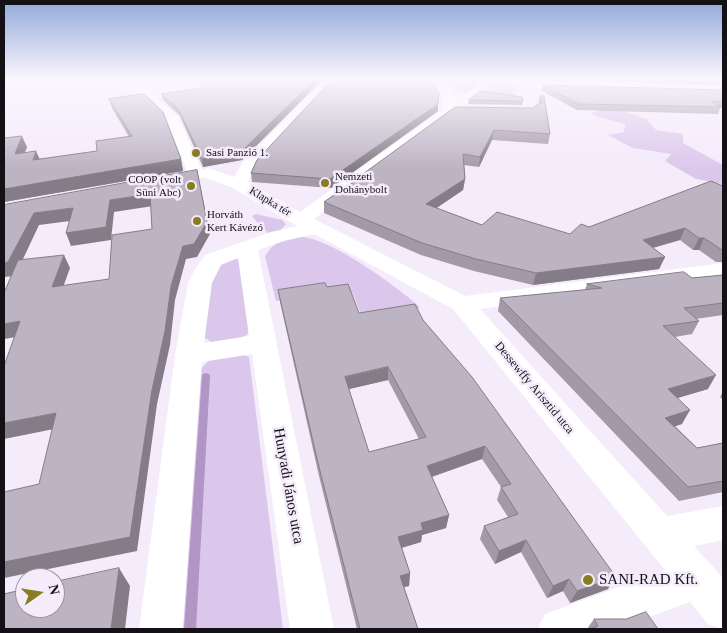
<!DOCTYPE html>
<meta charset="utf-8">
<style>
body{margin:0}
#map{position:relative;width:727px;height:633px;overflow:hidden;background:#f4ebfb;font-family:Georgia,serif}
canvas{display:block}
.frame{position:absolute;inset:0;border:5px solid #141116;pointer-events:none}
.north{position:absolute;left:15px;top:568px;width:50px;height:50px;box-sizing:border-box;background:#f4ebfb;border:1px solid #9a949f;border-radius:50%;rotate:77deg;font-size:14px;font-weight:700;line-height:20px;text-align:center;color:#141116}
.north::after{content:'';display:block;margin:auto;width:18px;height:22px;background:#897c22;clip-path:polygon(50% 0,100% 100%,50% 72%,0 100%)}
</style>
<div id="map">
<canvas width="727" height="633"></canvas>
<div class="frame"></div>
<div class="north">N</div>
</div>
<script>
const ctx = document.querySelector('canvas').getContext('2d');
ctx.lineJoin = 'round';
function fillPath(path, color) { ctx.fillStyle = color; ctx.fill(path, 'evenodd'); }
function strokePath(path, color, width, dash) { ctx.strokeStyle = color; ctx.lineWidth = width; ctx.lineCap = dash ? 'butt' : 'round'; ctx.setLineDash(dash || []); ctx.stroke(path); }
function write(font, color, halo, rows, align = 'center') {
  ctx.font = font + ' Georgia,serif'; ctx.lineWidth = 5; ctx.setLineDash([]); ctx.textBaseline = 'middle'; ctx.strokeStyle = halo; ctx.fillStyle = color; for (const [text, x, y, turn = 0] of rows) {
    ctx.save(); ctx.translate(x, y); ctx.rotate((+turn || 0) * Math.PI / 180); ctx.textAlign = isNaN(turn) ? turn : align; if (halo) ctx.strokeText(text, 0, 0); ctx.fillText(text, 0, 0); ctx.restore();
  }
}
fillPath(new Path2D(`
 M446,80H486L466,93L456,90Z
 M494,81H505L519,85L515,93L517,98L475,94Z
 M613,107L646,119L656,130L683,134V143L723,165V184L696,179L665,161L671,154L633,148L608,135L624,132L625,124L598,117L590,113Z
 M256,214L282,220L286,224L280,231L270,234L262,228L252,216Z
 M302,237C332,239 396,286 420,307L407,315L364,322L353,294L344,291L276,301L265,256C276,240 283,239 302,237Z
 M235,258L240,259L250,328L247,335L232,341L214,344L204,337L212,273L215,266Z
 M240,354L249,357L283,629H181L200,370L211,358Z`), '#dcc7ec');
fillPath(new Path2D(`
 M206,373L209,374L210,376L196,629H184L202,376L203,374Z`), '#b195c5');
fillPath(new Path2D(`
 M126,80H138L178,117L202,170L208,168L234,177L242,163L317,87L331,80H346L325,91L255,168L248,182L300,212L442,110L443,95L431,80H443L455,94V101L483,80H496L314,219L465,296L723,263V277L480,309L667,516L723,506V540L694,546L723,578V629L708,624L690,602L617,629H538L545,614L665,570L453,309L314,234L284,241L258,250L334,629H290L252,354L202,362L183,629H139L175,355L188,283L195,269L205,255L271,232L297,226L233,188L203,177L196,180L190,179L167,121ZM238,258L249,336L204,343L212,283L221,265Z
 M505,80L723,86V93L522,88Z`), '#fff');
fillPath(new Path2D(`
 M576,80H723V86V85Z
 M543,85L723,90V108H720L718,114L577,110L542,91Z
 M316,86L242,160L203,167L180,116L163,100L161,94L201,88Z
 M540,96H544L550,134L548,144L492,140L479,167L464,165L465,179L463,190L436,208L482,225L570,234L589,227L723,186V262H716L699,250H693L680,240L653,248L665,257L659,269L533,285L474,271L421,255L324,213V202L356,181V179L533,108L538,104Z
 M109,99L181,159L183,171L4,202V138L27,147L24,153L39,159L97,151L129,137L112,108Z
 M469,100L523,101L522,105L468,104Z
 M438,111L331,188L252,182L251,173Z
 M723,275V315L696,319L699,321L692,334L675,337L708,389L677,398L682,424L675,426L697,448L723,443V492L679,501L498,311L500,298L585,290L587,284L692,278Z
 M327,287L359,313L423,320L608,589L570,603L563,591L547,598L521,552L495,564L480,539L484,526L508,517L497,500L501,487L482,459L432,477L449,515L446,528L422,535L421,542L402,548L410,573L409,586L404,587L418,629H357L319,476L280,302L278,290ZM388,380L419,439L369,452L349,389Z
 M723,391V400L720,397Z
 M594,619L658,629H587Z`), '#a29aa8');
fillPath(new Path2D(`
 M314,80H326L316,86L242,160L203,167L202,159Z
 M438,104V111L331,188L330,179Z
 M494,130L492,140L479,167L480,157Z
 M22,136L27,147L20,165L15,154Z
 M36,151L41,162L33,160Z
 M181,159L183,171L4,202V189Z
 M197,170L210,234L197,257L186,259L175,300L170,345L157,404L137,551L4,578V562L152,390L171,286Z
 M465,179L463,190L425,216L426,204Z
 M150,194L153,206L114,212L111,240L71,246L66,233L110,200Z
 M73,208L78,220L39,225L15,276L4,277V263L34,213Z
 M685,228L680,240L638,252L643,240Z
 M699,238H704L699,250H693Z
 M64,255L70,268L58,301L52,287Z
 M665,257L659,269L533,285L536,273Z
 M20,321L28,335L4,339V324Z
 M388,367V380L345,390V377Z
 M716,375L708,389L661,403L668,389Z
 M690,410L682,424L658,432L665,418Z
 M56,413L64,427L4,439V423Z
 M485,446L482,459L425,479L427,466Z
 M449,515L446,528L422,535L421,542L397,549L398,537L421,523Z
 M526,540L521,552L495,564L499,551Z
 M119,568L130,586L125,629H108Z
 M410,573L409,586L399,588L400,576Z
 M616,577L608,589L570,603L577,591Z
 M569,579L563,591L547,598L553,586Z`), '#847d88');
const building = new Path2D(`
 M201,80H314L241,152L202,159L178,109L161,94L201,88Z
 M337,80H428L439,92L438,104L330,179L251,173L257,160L326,86Z
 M543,85L723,90V102L711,101L721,107L579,104Z
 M480,91L522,97L523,101L469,100Z
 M144,94L163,112L181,159L4,189V138L22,136L15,154L36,151L33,160L97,151L96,141L132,136L109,99Z
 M540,96H544L550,134L494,130L480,157L463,154L465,179L426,204L482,225L497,212L570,234L581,224L589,227L711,181L723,186V250H722L704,238H699L685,228L643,240L665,257L536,273L476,259L422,243L324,202L345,187L360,179H356L455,107L533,108L543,102Z
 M197,170L207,222L194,244L183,246L171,286L165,331L152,390L130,537L4,562V492L39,484L56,413L4,423V366L20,321L4,324V293L18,260L64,255L52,287L109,279L112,235L152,229L150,194L110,200L106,227L66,233L73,208L34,213L8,262L4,263V205Z
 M684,272L692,278L723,275V303L684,308L699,321L663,326L716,375L668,389L690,410L665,418L697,448L723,443V481L688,487L500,298L602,288L587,284Z
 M325,283L327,287L348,284L359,313L415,304L423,320L472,377L616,577L577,591L569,579L553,586L526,540L499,551L484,526L518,514L501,487L511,484L485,446L427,466L449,515L421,523L423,530L398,537L410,573L400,576L418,629H360L318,463L278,290ZM388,367L426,437L369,452L345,377Z
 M119,568L111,629H4V594L25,589V608H55V582Z
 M646,612L658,629H590L598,626L594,619H626Z`);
fillPath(building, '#bcb3c3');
strokePath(building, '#847d88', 1);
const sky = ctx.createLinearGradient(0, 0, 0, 169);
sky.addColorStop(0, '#92a8da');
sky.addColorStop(0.47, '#faf6fd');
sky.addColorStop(1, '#faf6fd00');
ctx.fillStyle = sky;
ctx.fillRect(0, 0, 727, 169);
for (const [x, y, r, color] of [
 [196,153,5,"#897c22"],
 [325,183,5,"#897c22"],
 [191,186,5,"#897c22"],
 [197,221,5,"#897c22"],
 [588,580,6,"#897c22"]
]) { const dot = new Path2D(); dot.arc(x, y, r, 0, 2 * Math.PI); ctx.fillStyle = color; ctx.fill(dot); strokePath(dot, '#f4ebfb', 2); }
write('11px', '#141116', '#f4ebfb', [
 ["Sasi Panzió 1.",206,153],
 ["Nemzeti",335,177],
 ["Dohánybolt",335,190],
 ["COOP (volt",181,180,"right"],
 ["Süni Abc)",181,193,"right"],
 ["Horváth",207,215],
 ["Kert Kávézó",207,228]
], 'left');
write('11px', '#141116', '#f4ebfb', [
 ["Klapka tér",270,202,31]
]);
write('12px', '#141116', '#f4ebfb', [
 ["Dessewffy Arisztid utca",534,388,50]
]);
write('15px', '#141116', '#f4ebfb', [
 ["Hunyadi János utca",288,486,80]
]);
write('15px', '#141116', '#f4ebfb', [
 ["SANI-RAD Kft.",599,580]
], 'left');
</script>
